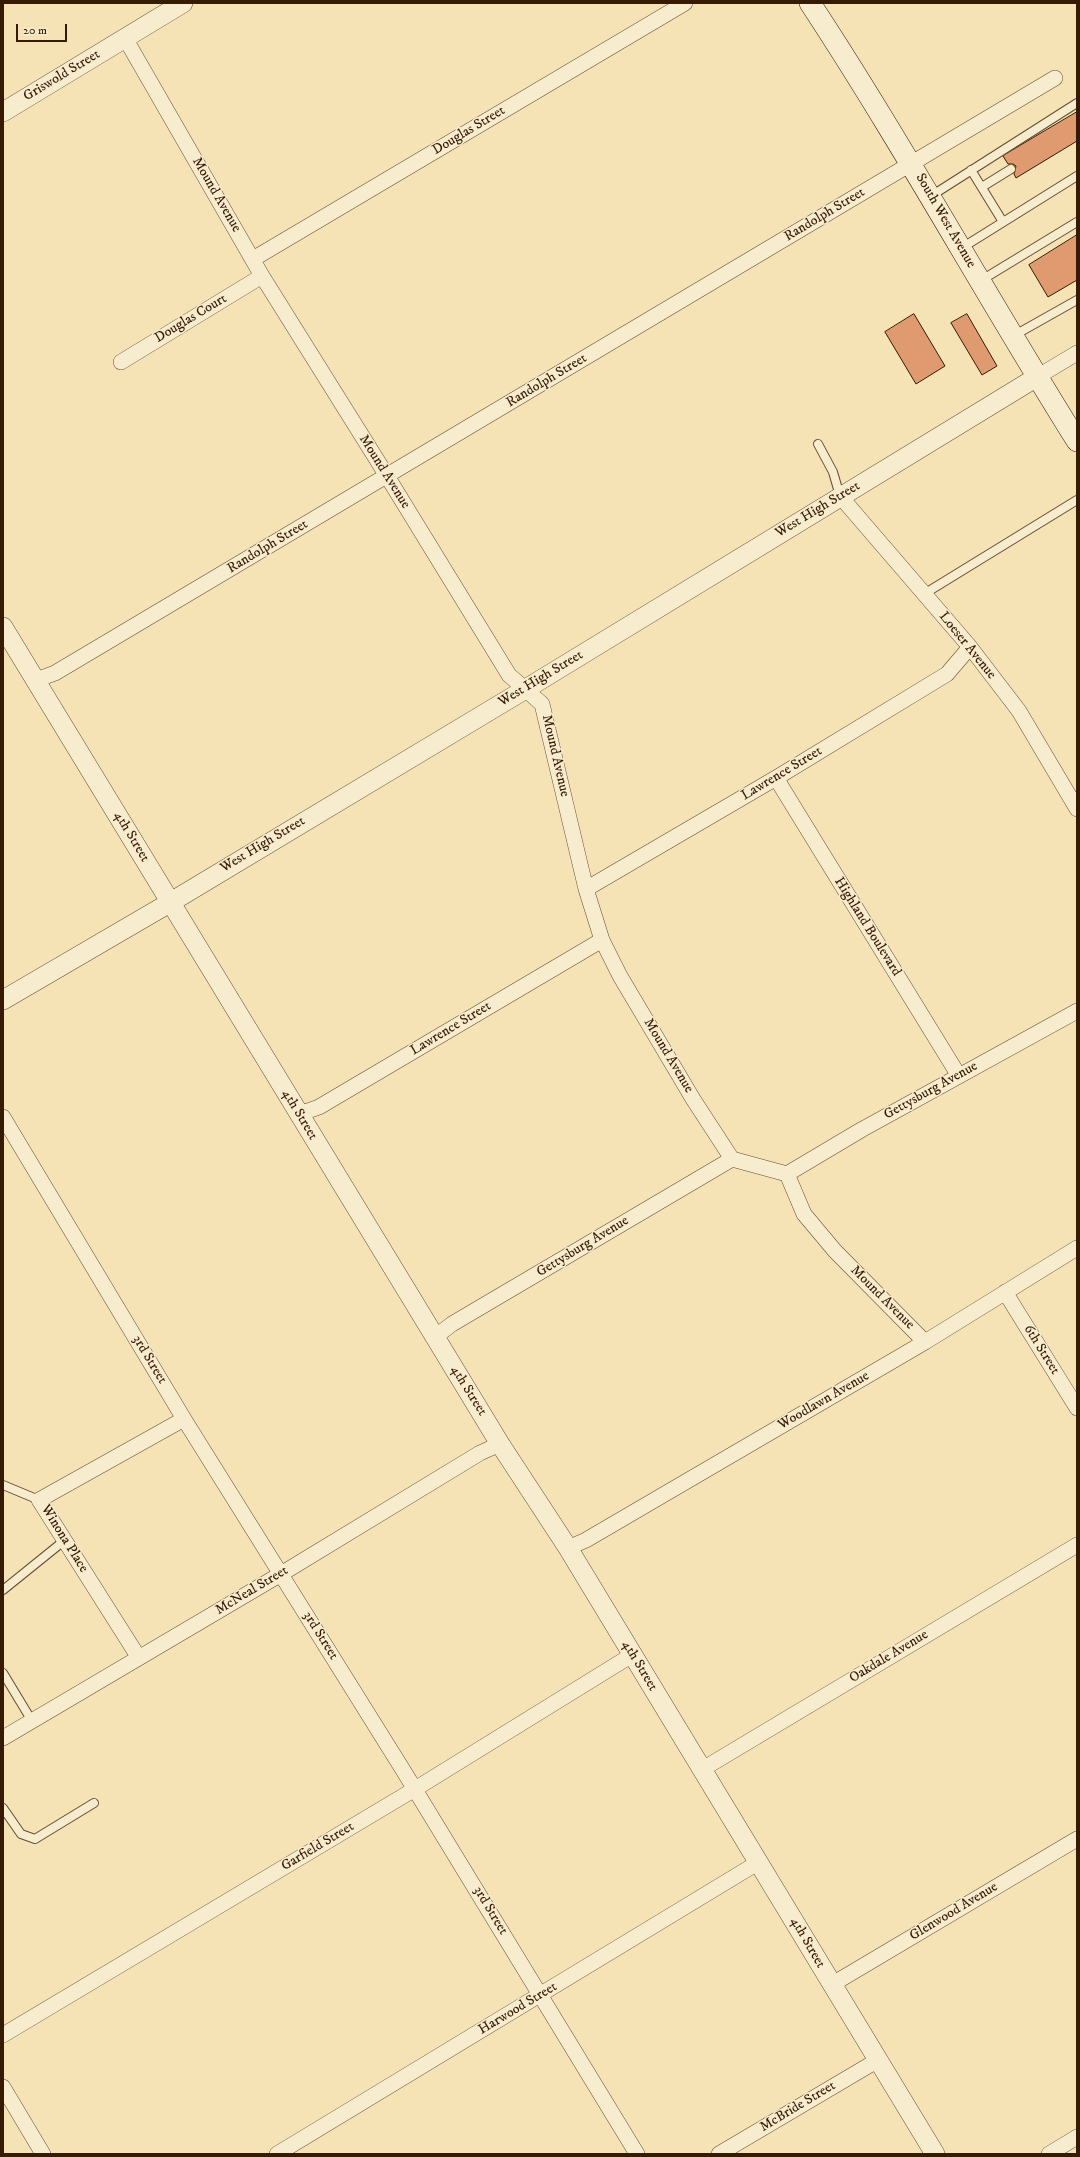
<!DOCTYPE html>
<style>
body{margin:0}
#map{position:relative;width:1080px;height:2157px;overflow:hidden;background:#f5e2b5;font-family:"IM FELL DW Pica",serif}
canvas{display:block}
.frame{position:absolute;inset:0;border:4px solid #361a03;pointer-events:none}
.scale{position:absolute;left:16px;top:24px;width:51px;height:18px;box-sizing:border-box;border:2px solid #361a03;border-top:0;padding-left:5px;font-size:12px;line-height:14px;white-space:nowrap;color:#361a03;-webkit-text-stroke:3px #f8eccf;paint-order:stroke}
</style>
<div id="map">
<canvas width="1080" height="2157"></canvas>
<div class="frame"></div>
<div class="scale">20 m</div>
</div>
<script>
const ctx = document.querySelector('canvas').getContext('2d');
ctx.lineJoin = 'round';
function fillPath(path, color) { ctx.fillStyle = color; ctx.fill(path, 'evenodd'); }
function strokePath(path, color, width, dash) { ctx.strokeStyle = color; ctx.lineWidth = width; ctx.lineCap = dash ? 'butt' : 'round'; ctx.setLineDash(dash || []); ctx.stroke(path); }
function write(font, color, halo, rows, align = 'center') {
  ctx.font = font + ' "IM FELL DW Pica",serif'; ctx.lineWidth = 3; ctx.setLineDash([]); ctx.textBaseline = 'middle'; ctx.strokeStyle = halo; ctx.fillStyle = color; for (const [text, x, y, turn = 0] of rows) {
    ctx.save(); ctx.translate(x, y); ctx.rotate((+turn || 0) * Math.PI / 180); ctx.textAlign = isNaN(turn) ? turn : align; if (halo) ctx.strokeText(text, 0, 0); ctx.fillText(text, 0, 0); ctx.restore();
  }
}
const building = new Path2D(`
 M1077,112V141L1016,178L1014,174L1016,166L1013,164H1008L1003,156Z
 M1077,235V280L1048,297L1029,265Z
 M914,314L945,366L916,384L885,332Z
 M967,314L997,366L982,375L951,323Z`);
fillPath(building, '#df9a6f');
strokePath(building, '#361a03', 1);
const service = new Path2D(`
 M971,170L1003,222
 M982,187L1011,169
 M931,196L1077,103
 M960,249L1077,176
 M980,281L1077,222
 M1013,336L1077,300
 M818,444L833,472L840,496
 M924,594L1077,500
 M3,1485L39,1500
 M3,1590L65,1540
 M3,1673L32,1721
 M3,1808L21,1834L35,1839L94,1803`);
const minor = new Path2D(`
 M125,38L262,276L387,476L509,675L542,704L586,889L602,940L620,976L693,1099L732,1159L787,1174L804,1214L835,1251L925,1342
 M253,259L685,3
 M121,362L262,276
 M1037,377L1077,353
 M840,496L970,647L1019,711L1077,809
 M36,680L55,673L1055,78
 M776,778L959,1076
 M586,889L776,778L947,674L970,647
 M299,1114L319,1107L602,940
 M3,1117L184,1419L403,1770L637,2154
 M787,1174L861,1130L1077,1011
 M1005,1292L1077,1408
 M435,1337L452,1324L732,1159
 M568,1548L586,1540L925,1342L1077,1248
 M139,1658L39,1500L184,1419
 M3,1738L281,1574L480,1453L500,1444
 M701,1770L1077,1545
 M831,1985L1077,1839
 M3,2035L415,1789L632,1655
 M3,2087L43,2154
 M277,2154L759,1862
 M719,2154L878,2060
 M1049,2154L1077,2137`);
const tertiary = new Path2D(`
 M3,112L183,3
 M3,627L435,1337L500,1444L568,1548L935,2154
 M3,1000L171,902L524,690L1037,377`);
const secondary = new Path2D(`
 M810,3C904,146 986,296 1077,441`);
strokePath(service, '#664c30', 10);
strokePath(minor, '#664c30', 16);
strokePath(tertiary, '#664c30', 20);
strokePath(secondary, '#361a03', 22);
strokePath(service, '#f8eccf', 8);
strokePath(minor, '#f8eccf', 15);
strokePath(tertiary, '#f8eccf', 19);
strokePath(secondary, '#f8eccf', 21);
write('14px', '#361a03', '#f8eccf', [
 ["Griswold Street",62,76,-31],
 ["Douglas Street",469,131,-31],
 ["Mound Avenue",216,195,60],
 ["Randolph Street",825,215,-31],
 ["South West Avenue",945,221,60],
 ["Douglas Court",191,319,-31],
 ["Randolph Street",547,381,-31],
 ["Mound Avenue",384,472,58],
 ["West High Street",818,510,-31],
 ["Randolph Street",268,547,-31],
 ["Loeser Avenue",967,646,51],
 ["West High Street",541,679,-31],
 ["Mound Avenue",555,756,77],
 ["Lawrence Street",782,774,-31],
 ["4th Street",131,837,59],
 ["West High Street",263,845,-31],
 ["Highland Boulevard",867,927,58],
 ["Lawrence Street",451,1029,-31],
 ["Mound Avenue",668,1056,59],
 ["Gettysburg Avenue",931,1091,-29],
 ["4th Street",299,1115,59],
 ["Gettysburg Avenue",583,1247,-31],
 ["Mound Avenue",882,1298,45],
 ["6th Street",1041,1350,58],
 ["3rd Street",149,1360,59],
 ["4th Street",468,1391,58],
 ["Woodlawn Avenue",824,1401,-30],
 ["Winona Place",64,1539,58],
 ["McNeal Street",252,1591,-31],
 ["3rd Street",320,1636,58],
 ["Oakdale Avenue",889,1657,-31],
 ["4th Street",639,1666,59],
 ["Garfield Street",318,1847,-31],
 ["3rd Street",490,1911,59],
 ["Glenwood Avenue",954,1912,-31],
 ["4th Street",807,1943,60],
 ["Harwood Street",518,2009,-31],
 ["McBride Street",798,2107,-31]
]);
</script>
